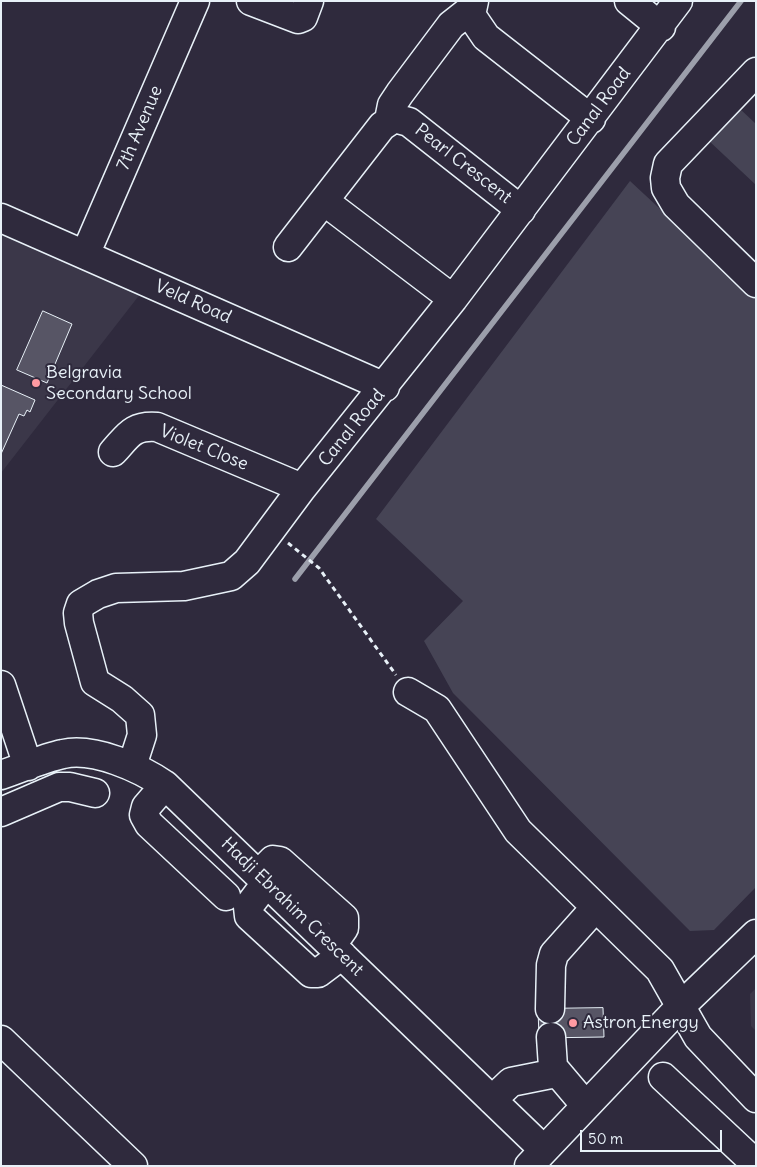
<!DOCTYPE html>
<style>
body{margin:0}
#map{position:relative;width:757px;height:1167px;overflow:hidden;background:#2f2a3d;font-family:Delius,sans-serif}
canvas{display:block}
.frame{position:absolute;inset:0;border:2px solid #e8f1f8;pointer-events:none}
.scale{position:absolute;left:580px;top:1130px;width:142px;height:22px;box-sizing:border-box;border:2px solid #e8f1f8;border-top:0;padding-left:6px;font-size:15px;line-height:18px;white-space:nowrap;color:#e8f1f8;-webkit-text-stroke:4px #2f2a3d;paint-order:stroke}
</style>
<div id="map">
<canvas width="757" height="1167"></canvas>
<div class="frame"></div>
<div class="scale">50 m</div>
</div>
<script>
const ctx = document.querySelector('canvas').getContext('2d');
ctx.lineJoin = 'round';
function fillPath(path, color) { ctx.fillStyle = color; ctx.fill(path, 'evenodd'); }
function strokePath(path, color, width, dash) { ctx.strokeStyle = color; ctx.lineWidth = width; ctx.lineCap = dash ? 'butt' : 'round'; ctx.setLineDash(dash || []); ctx.stroke(path); }
function write(font, color, halo, rows, align = 'center') {
  ctx.font = font + ' Delius,sans-serif'; ctx.lineWidth = 4; ctx.setLineDash([]); ctx.textBaseline = 'middle'; ctx.strokeStyle = halo; ctx.fillStyle = color; for (const [text, x, y, turn = 0] of rows) {
    ctx.save(); ctx.translate(x, y); ctx.rotate((+turn || 0) * Math.PI / 180); ctx.textAlign = isNaN(turn) ? turn : align; if (halo) ctx.strokeText(text, 0, 0); ctx.fillText(text, 0, 0); ctx.restore();
  }
}
fillPath(new Path2D(`
 M1,232L141,293L1,473Z
 M756,988V1031L751,1026L750,994Z`), '#3b3749');
fillPath(new Path2D(`
 M739,108L756,124V185L708,140Z
 M630,181L756,298V887L714,930L690,931L453,693L424,641L463,601L376,519Z`), '#464455');
strokePath(new Path2D(`
 M295,579L741,1`), '#9c9fab', 5.5);
const building = new Path2D(`
 M43,311L72,324L47,383L17,370Z
 M1,385L35,400L30,412L27,410L24,416L19,414L1,454Z
 M603,1008L604,1037L539,1038L538,1009Z`);
fillPath(building, '#575565');
strokePath(building, '#e8f1f8', 1);
const minor = new Path2D(`
 M251,1L298,19L303,17L309,1
 M474,1L471,15L486,37L591,119
 M629,1L661,27
 M756,72L668,164L665,178L666,188L676,205L756,283
 M389,120L392,105L400,93L451,25L470,10
 M324,201L453,299
 M1,218L385,387
 M288,247L382,126L394,118L409,122L521,210
 M85,255L195,1
 M113,452C128,436 132,425 157,427L302,488
 M1,685L28,766
 M408,692L437,709L518,831L660,970L698,1037L756,1098
 M132,766L142,735L140,715L122,699L95,682L79,623L78,613L81,604L98,594L116,588L184,586L231,576L247,562L302,488L453,299L678,1
 M1,775C22,768 43,758 63,754C94,747 140,768 165,785L544,1150
 M165,785L146,807L144,815L149,824L226,896
 M1,812L59,787H70L95,793
 M259,874L273,860L280,861L344,918V928L332,945
 M267,882L248,907L249,916L311,973H318L342,955
 M550,1009L551,965L554,954L595,908
 M551,1037L553,1067L586,1106
 M1,1040L133,1166
 M663,1077L756,1164
 M492,1100L511,1082L556,1073
 M529,1166L681,1006L756,934`);
strokePath(minor, '#e8f1f8', 31);
strokePath(new Path2D(`
 M288,543L319,568L396,675`), '#e8f1f8', 3, [5, 4]);
strokePath(minor, '#2f2a3d', 28);
for (const [x, y, r, color] of [
 [36,383,5,"#ff9aa2"],
 [573,1023,5,"#ff9aa2"]
]) { const dot = new Path2D(); dot.arc(x, y, r, 0, 2 * Math.PI); ctx.fillStyle = color; ctx.fill(dot); strokePath(dot, '#2f2a3d', 2); }
write('18px', '#e8f1f8', '#2f2a3d', [
 ["Canal Road",599,107,-53],
 ["7th Avenue",140,128,-67],
 ["Pearl Crescent",463,164,38],
 ["Veld Road",193,302,24],
 ["Canal Road",352,428,-51],
 ["Violet Close",204,448,22],
 ["Hadji Ebrahim Crescent",292,907,44]
]);
write('18px', '#e8f1f8', '#2f2a3d', [
 ["Belgravia",46,373],
 ["Secondary School",46,394],
 ["Astron Energy",583,1023]
], 'left');
</script>
